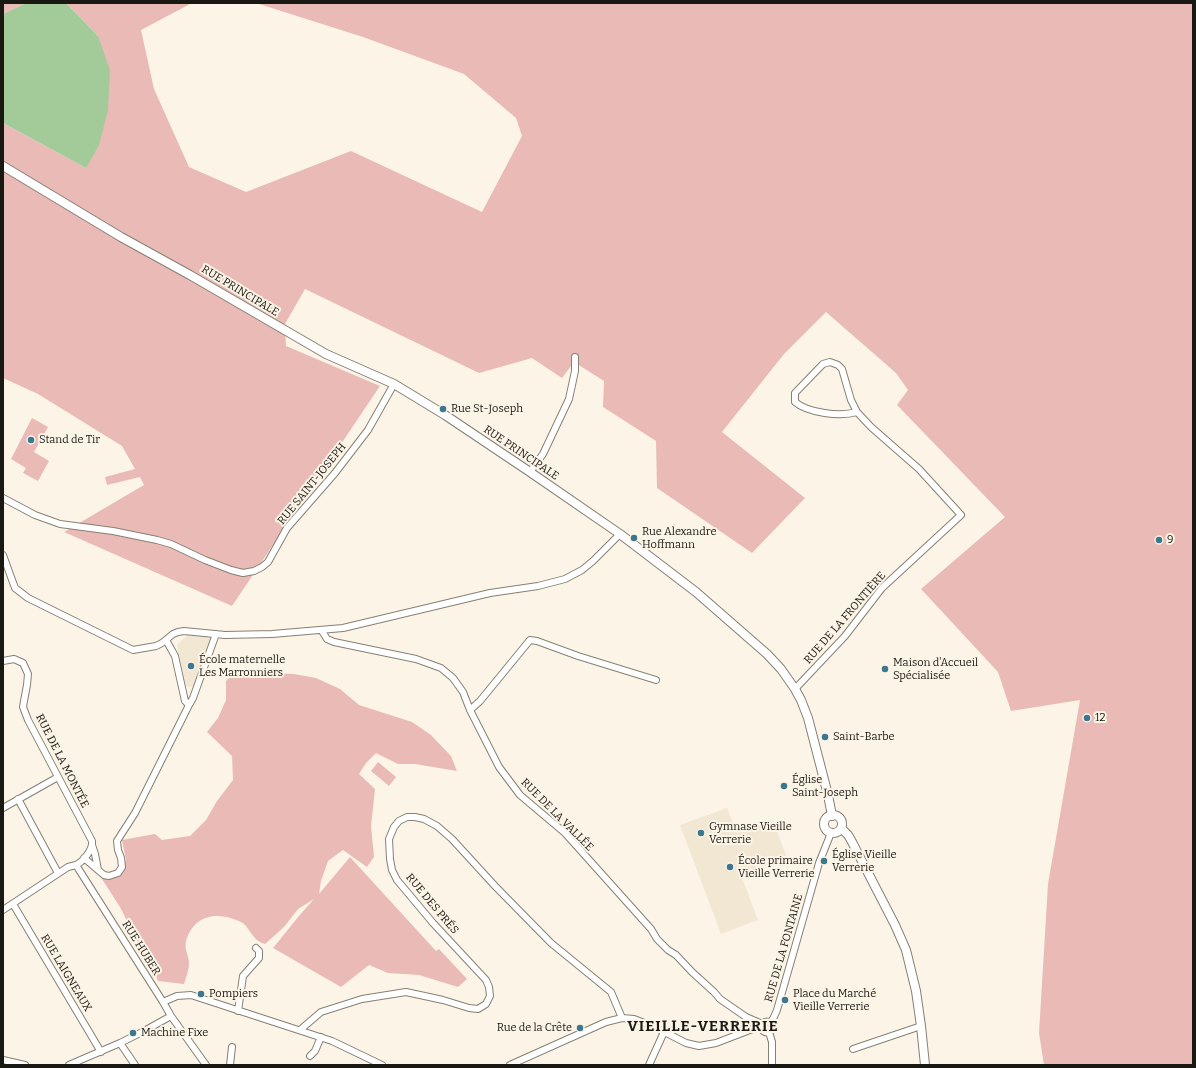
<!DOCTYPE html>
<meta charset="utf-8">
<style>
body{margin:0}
#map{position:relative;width:1196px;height:1068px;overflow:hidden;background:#fcf4e7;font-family:Bitter,serif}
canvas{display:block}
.frame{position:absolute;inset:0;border:4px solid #1a1813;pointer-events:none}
</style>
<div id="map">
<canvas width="1196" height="1068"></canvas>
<div class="frame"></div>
</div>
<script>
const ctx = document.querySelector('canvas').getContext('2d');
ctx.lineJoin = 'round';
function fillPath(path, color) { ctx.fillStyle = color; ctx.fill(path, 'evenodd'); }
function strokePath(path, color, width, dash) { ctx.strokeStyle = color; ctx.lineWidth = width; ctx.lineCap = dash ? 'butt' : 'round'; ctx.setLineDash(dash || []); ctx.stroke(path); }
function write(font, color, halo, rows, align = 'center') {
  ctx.font = font + ' Bitter,serif'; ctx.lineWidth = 4; ctx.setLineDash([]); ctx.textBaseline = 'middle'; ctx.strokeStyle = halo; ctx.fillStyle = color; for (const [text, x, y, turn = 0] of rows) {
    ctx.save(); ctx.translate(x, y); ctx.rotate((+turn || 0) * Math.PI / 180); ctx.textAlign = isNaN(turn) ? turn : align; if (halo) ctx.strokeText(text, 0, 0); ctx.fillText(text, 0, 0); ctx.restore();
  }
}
fillPath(new Path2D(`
 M188,635L212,637L193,687L186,686L177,645Z
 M727,808L737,833L773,820L787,858L741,875L758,920L721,934L680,825Z`), '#f2e7d3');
fillPath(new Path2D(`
 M3,3H26L3,14Z
 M66,3H192L141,30L154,89L189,167L246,192L351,151L482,212L522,136L516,118L464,74L363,37L256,3H1193V1065H1044L1039,1033L1048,884L1080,700L1011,711L998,672L921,589L1005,517L897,405L908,390L896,373L826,312L784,354L722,432L805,498L752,553L657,488L656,441L603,407L604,381L574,362L562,378L532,358L479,373L305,289L285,324L286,346L380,386L232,606L64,532L144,485L140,477L107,485L105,477L135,469L122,446L38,394L3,378V123L86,168L98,36Z
 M32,418L48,427L34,452L49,461L38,481L23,473L26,468L11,459Z
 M236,671L266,673L294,674L316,678L340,689L359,705L412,722L431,735L451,756L457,771L415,764H398L376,753L366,763L359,774L375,789L371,826L374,857L367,867L343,850L328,861L321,881L319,894L350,857L436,951L439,949L467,979L458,987L419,975L388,973L369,965L341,987L273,948L299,916L314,899L298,909L284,927L265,944C262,943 257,941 255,938C250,933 247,925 241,922C218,911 194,914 186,941C184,949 189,956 189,963C189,970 186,977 184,984L158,981L148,958L135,937L120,907L100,876L120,872L126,860L122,840L155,834L162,840L190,836L206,820L217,801L233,780L232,756L207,732L218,718L226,700V681Z
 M378,762L396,777L389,786L371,771Z`), '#e9bab6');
fillPath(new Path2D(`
 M26,3H66L98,36L110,70L108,110L99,145L86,168L3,123V14Z`), '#a3cb9a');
const minor = new Path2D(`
 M530,472L543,454L569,399L575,371V357
 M3,498L35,515L60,524L113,531L157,540L171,544L205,560L231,570L243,573L254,571L262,567L268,562L287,528L335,473L368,430L394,384
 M3,555L15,588L28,598L133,650L156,646L162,643L173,634L178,632L184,631L225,635L272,634L343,628L490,593L538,586L565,579L582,570L593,561L620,534
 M322,631L327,639L334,642L416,659L441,668L453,678L463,692L470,710L499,767L520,795L565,833L651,929L657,939L668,950L676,955L692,972L714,992L720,999L746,1017L762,1024
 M166,640L175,656L185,701L189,705
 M3,661L14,659L23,663L28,674L27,685L24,701L23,707L28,720L92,841C93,849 84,861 76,865L163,1002L171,1016L206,1065
 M795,689L845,636L882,588L961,515L919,469L871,427L857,412L851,400L842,369L838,365L830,362L823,364L795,393V402C808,413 840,417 857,412
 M470,710L480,701L530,640L537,641L578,656L656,680
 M18,799L58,873
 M3,808L58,777
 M92,845L95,854L98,870L104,875L109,876L118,873L122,867L121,858L118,850L117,841L135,813L189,705L193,698L216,634
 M84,858L98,870
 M13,904L101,1052
 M3,910L68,867L76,865
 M163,1002L177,996L191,995L332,1041L382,1065
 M238,1011L243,976L259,958V951L256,948
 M761.5 1027a5.5 5.5 0 1 1 11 0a5.5 5.5 0 1 1-11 0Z
 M771,1022L773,1019L777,1010L819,863L831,833
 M300,1030L321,1012L362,999L406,992L443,1000L469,1008L478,1009L486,1004L490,996L489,987L486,980L433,923L397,880L392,870L390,859L389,839L394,827L399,821L407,817H415L424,819L437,826L452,839L495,886L551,943L611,992L622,1018
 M769,1032L772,1042V1065
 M120,1043L135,1065
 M853,1049L921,1026
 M310,1056L315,1051L321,1037
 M3,1060L25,1065
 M69,1065L120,1043L144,1031L171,1016
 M230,1065L232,1047
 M510,1065L606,1022L622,1018L634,1019L655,1027L686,1043L699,1046L716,1043L755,1028H762
 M649,1065L664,1032`);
const tertiary = new Path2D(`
 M3,166L121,237L190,275L326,354L394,384L445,415L530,472L620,534L696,592L767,654L781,669L795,689L801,700L808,718L828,795L832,816
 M824 824a9 9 0 1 1 18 0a9 9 0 1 1-18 0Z
 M841,828L848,835L851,840L895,925L906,950L916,991L921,1026L925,1065`);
strokePath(minor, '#868074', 8);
strokePath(tertiary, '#868074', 10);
strokePath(minor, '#fff', 6);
strokePath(tertiary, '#fff', 8);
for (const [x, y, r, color] of [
 [443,409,4,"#3b778e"],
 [31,440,4,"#3b778e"],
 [634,538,4,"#3b778e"],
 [1159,540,4,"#3b778e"],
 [191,666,4,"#3b778e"],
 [885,669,4,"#3b778e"],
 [1087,718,4,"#3b778e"],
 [825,737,4,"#3b778e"],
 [784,786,4,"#3b778e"],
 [701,833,4,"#3b778e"],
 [824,861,4,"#3b778e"],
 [730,867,4,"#3b778e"],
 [201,994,4,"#3b778e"],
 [785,1000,4,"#3b778e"],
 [580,1028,4,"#3b778e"],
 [133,1033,4,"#3b778e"]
]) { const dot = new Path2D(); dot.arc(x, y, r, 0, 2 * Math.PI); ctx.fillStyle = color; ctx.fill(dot); strokePath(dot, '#fcf4e7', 1.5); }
write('11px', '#1a1813', '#fcf4e7', [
 ["RUE PRINCIPALE",240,291,31],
 ["RUE PRINCIPALE",521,453,34],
 ["RUE SAINT-JOSEPH",312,484,-51],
 ["RUE DE LA FRONTIÈRE",845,618,-49],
 ["RUE DE LA MONTÉE",62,761,63],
 ["RUE DE LA VALLÉE",557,815,45],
 ["RUE DES PRÉS",432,904,50],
 ["RUE HUBER",141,948,58],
 ["RUE DE LA FONTAINE",784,948,-74],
 ["RUE LAIGNEAUX",66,973,59]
]);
write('11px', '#1a1813', '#fcf4e7', [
 ["Rue St-Joseph",451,409],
 ["Stand de Tir",39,440],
 ["Rue Alexandre",642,532],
 ["Hoffmann",642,545],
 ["9",1167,540],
 ["École maternelle",199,660],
 ["Les Marronniers",199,673],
 ["Maison d'Accueil",893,663],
 ["Spécialisée",893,676],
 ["12",1095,718],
 ["Saint-Barbe",833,737],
 ["Église",792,780],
 ["Saint-Joseph",792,793],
 ["Gymnase Vieille",709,827],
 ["Verrerie",709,840],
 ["Église Vieille",832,855],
 ["Verrerie",832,868],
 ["École primaire",738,861],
 ["Vieille Verrerie",738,874],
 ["Pompiers",209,994],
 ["Place du Marché",793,994],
 ["Vieille Verrerie",793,1007],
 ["Rue de la Crête",572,1028,"right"],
 ["Machine Fixe",141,1033]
], 'left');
ctx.letterSpacing = '1px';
write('bold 15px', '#1a1813', '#fcf4e7', [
 ["VIEILLE-VERRERIE",703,1027]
]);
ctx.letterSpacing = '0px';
</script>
